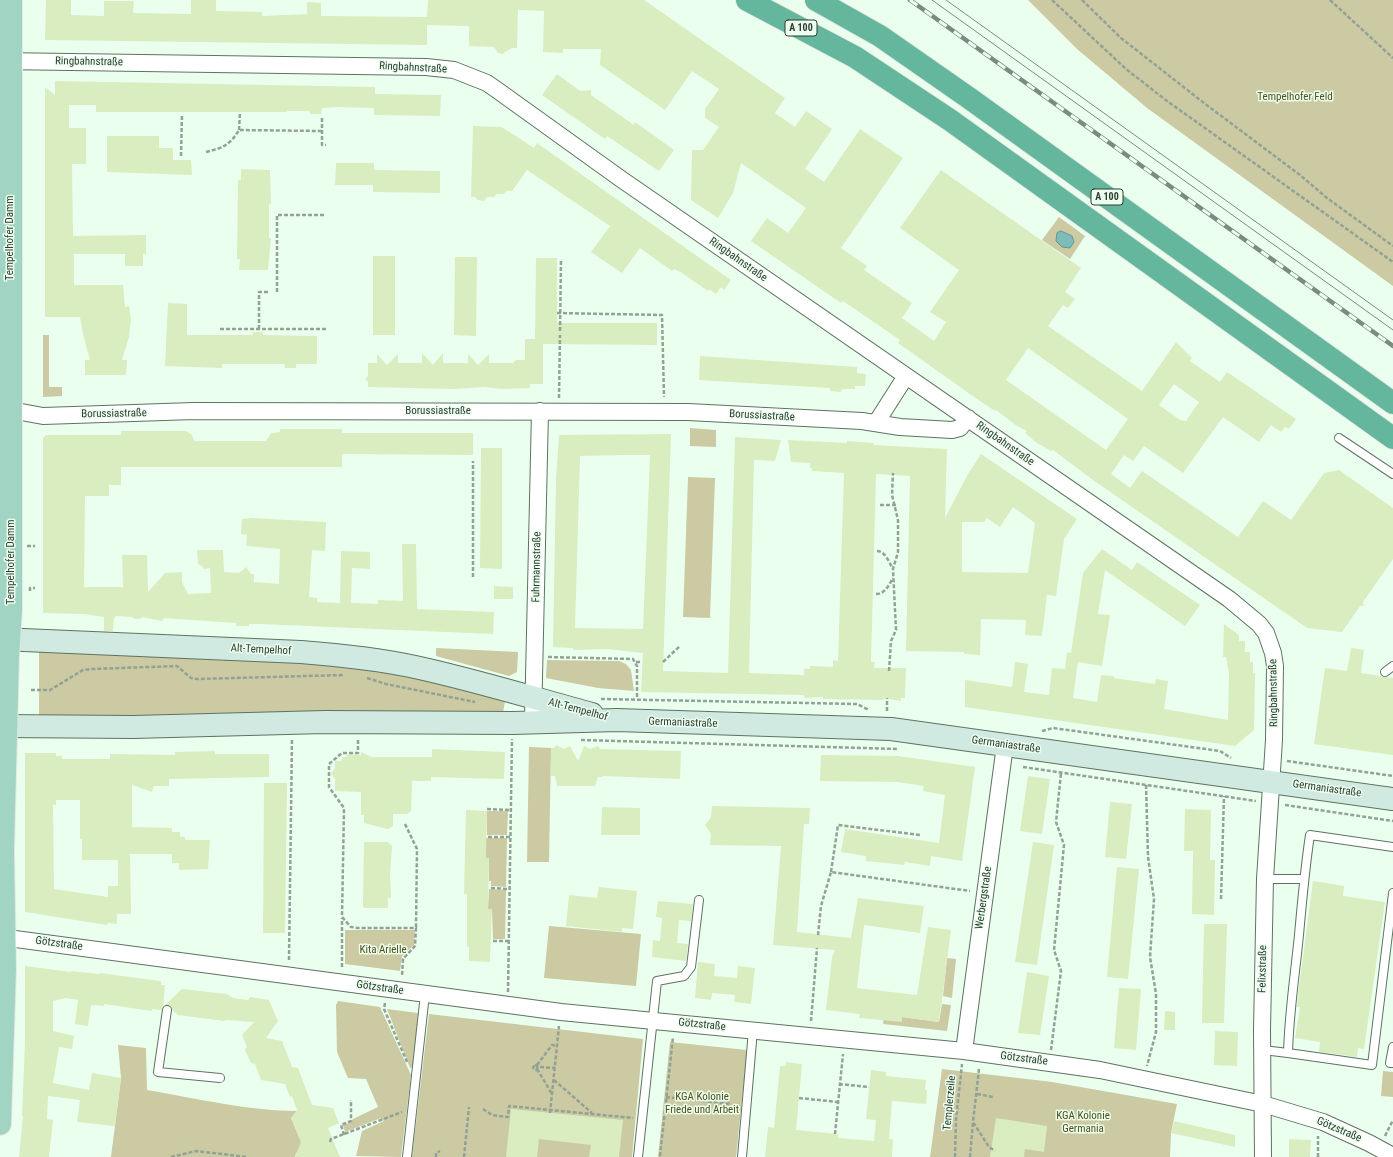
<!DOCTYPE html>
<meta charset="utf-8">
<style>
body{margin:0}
canvas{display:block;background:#ebffee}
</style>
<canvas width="1393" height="1157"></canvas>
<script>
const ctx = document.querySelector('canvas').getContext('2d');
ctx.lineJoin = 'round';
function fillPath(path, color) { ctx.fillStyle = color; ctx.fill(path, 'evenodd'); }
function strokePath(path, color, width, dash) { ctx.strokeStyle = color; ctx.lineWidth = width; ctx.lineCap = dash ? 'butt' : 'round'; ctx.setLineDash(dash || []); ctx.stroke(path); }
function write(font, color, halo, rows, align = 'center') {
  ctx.font = font + ' "Roboto Condensed",sans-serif'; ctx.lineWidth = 3; ctx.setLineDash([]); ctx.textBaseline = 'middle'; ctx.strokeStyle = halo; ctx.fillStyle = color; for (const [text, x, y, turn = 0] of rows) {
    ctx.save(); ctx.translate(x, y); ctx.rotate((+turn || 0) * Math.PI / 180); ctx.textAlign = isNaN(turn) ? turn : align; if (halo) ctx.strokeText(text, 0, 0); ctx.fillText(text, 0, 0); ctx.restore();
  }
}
fillPath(new Path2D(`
 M1028,0H1393V286L1147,108L1077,49Z
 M1059,217L1085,236L1070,259L1042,240Z
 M43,335H49V387H62V396L43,397Z
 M690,428L716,430V447L690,446Z
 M688,477L715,478L710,618L683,617Z
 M436,648L518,652L517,672L509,676L436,656Z
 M39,649L335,665L417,678L505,701L503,713L126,718L39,716Z
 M547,660L619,661L626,664L631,670L634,691L598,688L546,678Z
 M529,747L551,748L549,862H527Z
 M487,811H508L507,835H487Z
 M486,838H507L506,887L491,886V881H489V858H486Z
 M489,889L506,890L505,939H493L492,909H488Z
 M549,926L641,934L636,986L544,978Z
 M345,930H415L414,945L402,956L400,971L345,964Z
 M947,958L956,959L952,998L943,996Z
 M338,1001L380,1007L411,1075L401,1157L356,1156L362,1131L384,1121L381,1118L345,1132L343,1125L351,1122L353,1119L378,1107L366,1079L348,1078L337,1052L336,1005Z
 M942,1004L951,1005L947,1031L883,1024L884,1016L902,1022V1017L939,1022Z
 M387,1009L418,1013L414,1067L410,1068Z
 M429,1014L643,1039L632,1157H412Z
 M670,1042L747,1050L736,1157H658Z
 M118,1045L146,1048L147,1090C196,1098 247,1111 298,1111L291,1118L305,1151L296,1153L295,1157H111L121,1078Z
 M942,1069L1052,1082L1177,1104L1171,1133L1170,1157H930Z
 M1383,1071L1393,1072V1097L1381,1096Z`), '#cbcaa3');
const water = new Path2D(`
 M1061,231L1072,236L1074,242L1070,248L1062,247L1056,241L1057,233Z`);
fillPath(water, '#7ebcb9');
strokePath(water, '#679691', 1);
fillPath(new Path2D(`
 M46,0H71V15L104,16V1H134L133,13L191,14V0H216V11L262,12V16L307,14V2L321,3V16L427,17L428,0H644L785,98L775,113L795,127L806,111L832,129L805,169L824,182L860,129L903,158L841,248L867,266L864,270L912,303L902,318L934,341L946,322L930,312L959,270L900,228L941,170L1081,268L1065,292L1075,299L1068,308L1063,305L1048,326L1142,391L1176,342L1192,358L1190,361L1220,382L1227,372L1296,419L1289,429L1285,427L1281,432L1271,425L1259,442L1223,417L1183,473L1144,446L1133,461L1124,455L1111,474L1130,488L1142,471L1238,537L1263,501L1291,520L1324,473L1339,470L1393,508V559L1363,602L1364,606H1360L1342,632L1307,628L1093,480L1053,450L1051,451L1037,443L1025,433L1027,431L1017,426L996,410L995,411L974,397L898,343L900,340L843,301L841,303L751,241L767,218L788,233L806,208L741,163L733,193L718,218L691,200L692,150H703L719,127L705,118V109L719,89L692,71L665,110L600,65L601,49H563V53L543,52L544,11L518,10L517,48H512L502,54L498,53L494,47L469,46V26L427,25V45L45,40ZM1028,348L1128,419L1106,450L1006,380ZM1174,384L1199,402L1186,421L1180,420L1159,405Z
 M557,74L580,91L591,90V95L634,125L635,122L674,150L659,171L607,136L605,139L542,95Z
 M55,81L375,87V94L441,95L440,116L374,115V108L337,107L322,108L321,114H310V111H287V112H96V105H69V128H86V164H72L73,236L146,235V254H143V266H125V254H74V285H123L125,307L129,306L131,319L129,337L122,360H127L126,375H85V360H90L83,334L80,317H45V87L55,95Z
 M473,126L502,127L534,148L537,143L731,280L724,290L721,287L716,294L709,289L708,291L682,273L674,269L672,271L640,248L622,273L591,252L610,226L527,170L512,191H506L504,194H497L494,197H487L484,201L478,200L475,197H471Z
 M107,136H159V148H173V160H191L192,175L107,172Z
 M336,163H374V170L440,171V193L373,192V185H335Z
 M241,169L270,170L271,204H269V238H271L268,270H239L240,259H237L238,180H241Z
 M373,256H395V335H373Z
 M455,257H477L476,336L454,335Z
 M536,258H557V323H657V345L543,344V384H530V388L501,389L485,387L455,389L368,387V382L365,379L368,376V363H377V354L387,365L398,354V363H422V353L433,365L443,353V363H468V354L478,365L489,354V363H513L516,360H525V339H535Z
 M168,303L187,304V335H253V332H263V335L317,336V364H296V368H285V364H222V368L165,366Z
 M700,356L857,367V373L866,374L865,386H855V389H842L841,392L830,391V388L699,380Z
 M280,429H342V433H473V455L342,454V467H121V485H109V496H85L84,587H123L122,555H147L148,592L165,573L182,572V582L188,594L211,593L210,568L204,569L202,566L198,564L197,550H223L224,572L239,573L246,567L251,574H254V582L279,584L280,549L246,546L247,535L241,534L242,519L252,518L326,522L325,551L312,550L309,597L317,598V602L340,603L341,551L370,552V569L352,568L351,603L378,604V600L403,601L402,544H416L417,609L494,612L493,634L260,624H249V626H236V623L164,618L162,621L142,617L140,619H134L132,617L116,616L114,618L113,631H104V617L84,614L43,613V438L46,435H121V431H186L192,435L194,441H266L271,433L280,432Z
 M671,434L663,671L728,673L735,437L781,440L775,461L754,460L749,673L804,675V669H810V666L833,667V660L838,661L844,473L812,471V468H810V463L791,462L788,440L847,443V441L874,443L873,445L947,449L945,518L968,474L981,454L1077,519L1064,539L1056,596L1047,595L1042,636L1025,635L1026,620L981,619L980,655L964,654V652L906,651L910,476L876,474L871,662H875L874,668H906L905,698H901V701L884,698V700L823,699V697L805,698L804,695L641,692L643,653L607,649L573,650V648L553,647L556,479L559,435ZM623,455H650L643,629L575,628L580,456ZM1013,507L1035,523L1028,573L962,572V522H984L987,518L1000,527Z
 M481,448H502V569L480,568Z
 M1102,549L1132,570L1137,562L1200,605L1185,626L1105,570L1098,614L1110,615L1102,666L1078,662L1073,698L1097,702L1101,675L1114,676V678L1155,684L1156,679L1168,681L1164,709L1228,720L1229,673L1226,657H1223L1224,624L1239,635V641H1245V652H1250V662H1253V673H1255L1254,730L1235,746L965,707V680L1012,687L1015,662L1028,664L1024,692L1049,695L1052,668L1065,669L1067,652L1071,653L1083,573Z
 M494,586L513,587V599H494Z
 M1351,648L1364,650L1361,673L1393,678V755L1314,744L1325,668L1347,671Z
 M556,745L564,749L570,746L578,761L584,746L590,749L598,746L600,749L681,751L680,779L603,776L602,777H598L595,786H557L555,776H551V748H554Z
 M432,749L505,752L504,779L431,777V781H412L411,811L407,814H393V826L388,829L364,823V815H361V792L335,791V779L331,774L335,768V761H342V757H346L348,754L361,755V752L371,757H432Z
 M215,751V754H269V777L169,779V786H154L152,792L132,785V827L172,828V832H180V837H185V840H210L208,869L179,870V863H172V854H130L131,914H117V924L108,923L107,925L25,912V753H56V756H62V759H110V754L175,755V752ZM56,800H80V839H82V860H118V886H108V897L54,889L53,805H56Z
 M821,755L898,756L975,767L962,861L931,856L930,866L905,862L904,865L866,861V856L841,852L845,829L939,843L945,795L923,791L924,786L898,782L820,781Z
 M1028,776L1050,779L1042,834L1020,831Z
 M264,783H287L285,933H263Z
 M1110,802L1132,804L1126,859L1105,857Z
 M712,806L810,808L809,824H804L797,932L851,938L858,898L924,906L920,933L864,925L857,988L917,995L928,927L951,930L939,1022L902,1017V1022L871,1019L859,1018L860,1014L826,1010L832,957L835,950L773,945L781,846L710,845L711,834L705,825L711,817Z
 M602,807L640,808V835H601Z
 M1185,809L1211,810L1210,860H1215L1214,915L1192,914L1193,851H1184Z
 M466,810L487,811L486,858H489L488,909H492L490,962L469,961V947H467V894H464Z
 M364,842H388L392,846L390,875L391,898H388V908H364L363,906Z
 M1033,842L1054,845L1037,965L1015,962Z
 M1117,867L1139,869L1128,979L1107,977Z
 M1313,881L1344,886L1343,896L1385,902L1364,1049L1358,1048L1357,1057L1319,1052L1320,1042L1295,1038L1300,1007H1297L1298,995Z
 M599,887L637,891L633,929L622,928V932L566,926L569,895L597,898Z
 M658,901L693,904L691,921L679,920L677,943L688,944L686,961L652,957L653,940L660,941L662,918L656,917Z
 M1204,924H1227L1224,1023H1202Z
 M698,962L715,964L714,976L737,978L738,966L755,968L751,1004L734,1002L735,995L712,993L711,1000L695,998Z
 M25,966L71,972V971L99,974L100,973L161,981V985H165L163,1007L182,989L227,994L233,998L248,1000L250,997L269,1000L278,1021L266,1038L282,1041L292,1067L298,1068L312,1105L333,1108L339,1123L328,1128L340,1157H295L301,1142L291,1118L297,1110L292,1096L290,1097L285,1084L261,1080L255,1064L251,1063L245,1050L247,1047L242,1035L254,1022L226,1020L224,1021L178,1015L167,1005L163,1006L161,1010L152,1009V1011L104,1004V1006L91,1005L88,1026L75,1024L78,1000L66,998L53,1001V1031L74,1036L72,1049L59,1047L53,1083L89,1090L92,1073L121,1078L115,1126L77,1122L80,1100L48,1096L47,1119L53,1120L49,1157H19L23,1116H22L25,1042Z
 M1027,972L1049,976L1040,1035L1018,1033Z
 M1119,988L1141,989L1136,1050L1114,1048Z
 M1165,1011L1175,1012V1030H1164Z
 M1215,1031L1238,1032L1237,1066L1214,1065Z
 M786,1062L802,1064L796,1130L838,1134V1138L874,1141L876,1120L866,1119L871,1070L886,1072V1076L926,1080L925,1090H927L926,1104L892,1101L889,1139H893L892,1157H765L768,1127L774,1128L780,1066H786Z
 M511,1109L623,1120L619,1157H589L591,1145L539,1139L537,1157H506Z
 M996,1118L1047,1126L1044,1152L1025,1149L1024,1157H990Z
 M1174,1121L1235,1135V1147L1171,1133Z
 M1289,1139L1311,1140L1310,1157H1289Z`), '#d9edc0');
const lane = new Path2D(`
 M1339,438L1393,474
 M1385,672L1393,666
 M1265,879H1303
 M167,1010L158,1072L220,1078
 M1393,1047L1390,1063H1393
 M1263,1050L1288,1053C1289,1013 1295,975 1299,935C1302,901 1305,868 1310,835L1393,847
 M1288,1053L1372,1065L1393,893
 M407,1157L425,994
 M638,1157L657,981L684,976L691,967L699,900
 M742,1157L753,1030`);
const street = new Path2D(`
 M0,61L426,67L454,70L487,83L497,90L621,179L1229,599L1259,624L1266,633L1273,653L1275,666L1274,740L1265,879L1262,1030L1263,1157
 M0,408L43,416L194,411L688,412L862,421L900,427L952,430L960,428L968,418
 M876,423L906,376
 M533,722L540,411
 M0,937L561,1012L964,1051L1100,1070L1263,1104L1323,1122L1369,1143L1393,1156
 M964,1051L1005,745`);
const secondary = new Path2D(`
 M0,639L301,652C339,655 378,659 415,667C475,680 533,698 592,714
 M0,726L133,727L325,722L513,723L617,720L891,729L1393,799`);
const primary = new Path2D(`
 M0,1124L5,969L3,850L8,656L11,610V0`);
const highway = new Path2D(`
 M747,0L855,57L950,120L1393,438
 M816,0L880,36L969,98L1393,403`);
strokePath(lane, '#5d7361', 10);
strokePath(street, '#5d7361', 18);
strokePath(secondary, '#5d7361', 24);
strokePath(primary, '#e6e8e7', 24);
strokePath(highway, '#e6e8e7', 24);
strokePath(new Path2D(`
 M1052,0L1126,69L1167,101L1393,262
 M1082,0L1121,38L1204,103L1300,175L1327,198L1393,246
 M1330,0L1393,58
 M322,118V145H326
 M239,130L240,112
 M206,152C223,148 230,145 239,130L322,131
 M181,156L182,114
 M277,292V215H326
 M557,313L662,315L664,397
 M220,329H326
 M259,329V292H269
 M560,331L561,259
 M559,398L560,335
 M880,505H896
 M27,546H35
 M877,551C885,551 889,562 893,569
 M473,577V461
 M30,591V588H35
 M876,594C885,594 889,585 893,578
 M548,657L633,659L637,666V699
 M636,662H642
 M663,662L680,646
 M889,671L891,641L896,630L893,569L898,552V520L892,495L893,473
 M367,678L386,684L475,702
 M31,690H50L83,670L92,669L177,666L191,678L197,679L344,675
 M601,699L857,704L869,710
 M887,711V698
 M1042,731L1053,728L1220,751L1231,758
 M358,740V753H342L329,764V787L344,808L342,917L351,927L358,928H416L415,946L403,959L402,976
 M581,740L898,749
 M1287,761L1393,776
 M1023,767L1256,801
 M1146,785L1148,857L1154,899L1150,957L1156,994V1032L1147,1066
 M1285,805L1393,821
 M487,809L511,810
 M405,824L417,849L416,928
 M488,837H510
 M831,872L838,825L920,835
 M491,888L509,889
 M1221,899L1224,796
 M818,935L821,906L831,872L970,891
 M493,941H509
 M289,960L292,739
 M342,967V918
 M508,992L512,739
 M385,1003L384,1009L407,1062
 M811,1021L817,948
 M1051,1050L1061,971L1054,950L1064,845L1056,822L1061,773
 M537,1065L552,1045L557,1046
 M538,1067L536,1070L533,1068L535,1064L538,1067L555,1068
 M537,1069L552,1094
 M979,1069L973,1122L989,1147L995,1151
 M554,1080L592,1113
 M839,1084L869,1087
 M977,1094L993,1097
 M666,1097L731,1104
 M799,1098L838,1102
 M483,1109L492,1115L508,1117L509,1106L633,1118
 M550,1113L559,1026
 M835,1134L843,1054
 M344,1135L341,1125L351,1121V1100
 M1385,1136L1393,1120
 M330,1142L331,1139L402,1112
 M660,1156L673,1037
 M171,1157L196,1151L247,1157
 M436,1157V1153L440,1151
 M464,1157L469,1107
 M955,1157L956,1120L962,1064
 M970,1157L973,1122
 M1318,1157V1136`), '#93a295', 2.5, [4, 2]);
strokePath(lane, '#fff', 8);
strokePath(street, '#fff', 16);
strokePath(secondary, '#d0e9e1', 22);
strokePath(primary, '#a2d4c4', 22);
strokePath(highway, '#64b79c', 22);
strokePath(new Path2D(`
 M932,0L1393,330
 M946,0L1393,320`), '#7d8b7f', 1);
const rail = new Path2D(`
 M910,0L1393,346`);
strokePath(rail, '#7d8b7f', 4.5);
strokePath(rail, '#ebffee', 3, [9]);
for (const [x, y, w] of [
 [801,28,32],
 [1107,197,32]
]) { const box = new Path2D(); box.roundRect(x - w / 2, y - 8, w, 16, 3); ctx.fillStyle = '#ebffee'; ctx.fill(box); strokePath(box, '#323c33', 1); }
write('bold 10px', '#323c33', null, [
 ["A 100",801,28],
 ["A 100",1107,197]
]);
write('11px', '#323c33', '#ebffee', [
 ["Ringbahnstraße",89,62,1],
 ["Ringbahnstraße",413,68,3],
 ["Tempelhofer Damm",10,238,-90],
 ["Ringbahnstraße",738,260,35],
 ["Borussiastraße",438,411],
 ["Borussiastraße",114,414,-1],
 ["Borussiastraße",762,416,3],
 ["Ringbahnstraße",1005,444,35],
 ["Tempelhofer Damm",11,562,-90],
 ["Fuhrmannstraße",537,567,-89],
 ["Alt-Tempelhof",261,650,3],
 ["Ringbahnstraße",1274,693,-91],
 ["Alt-Tempelhof",578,710,15],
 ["Germaniastraße",683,723,2],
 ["Germaniastraße",1006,745,8],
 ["Germaniastraße",1327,789,8],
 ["Werbergstraße",984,898,-82],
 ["Götzstraße",59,944,8],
 ["Felixstraße",1263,969,-89],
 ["Götzstraße",380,988,8],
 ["Götzstraße",702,1025,6],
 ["Götzstraße",1024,1059,7],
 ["Templerzeile",950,1103,-85],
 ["Götzstraße",1339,1130,23]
]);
write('11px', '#514e17', '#ebffee', [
 ["Tempelhofer Feld",1295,97],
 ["Kita Arielle",383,950],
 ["KGA Kolonie",702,1097],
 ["Friede und Arbeit",702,1110],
 ["KGA Kolonie",1083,1116],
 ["Germania",1083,1129]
]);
</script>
